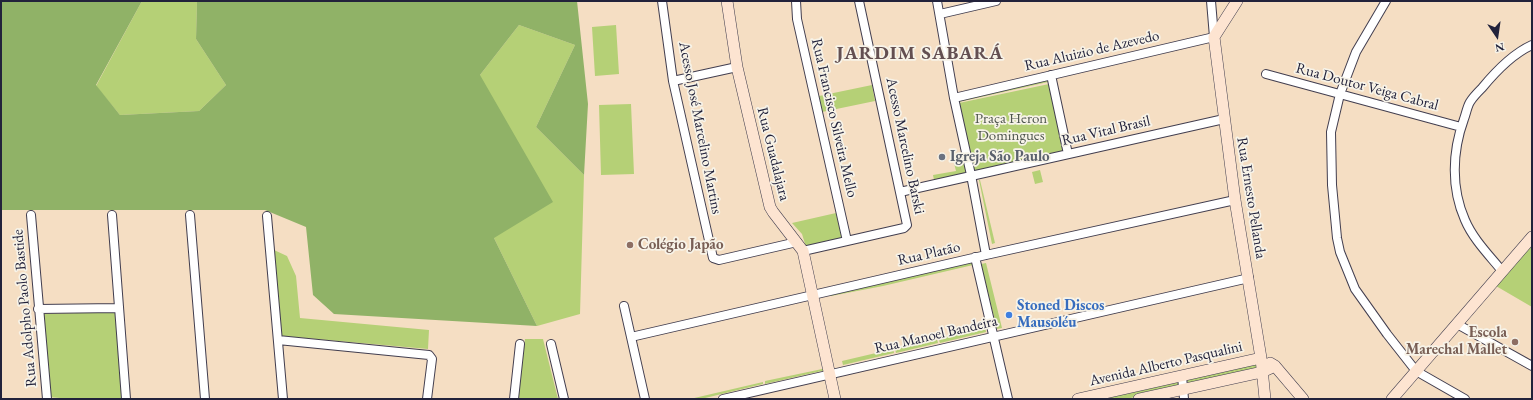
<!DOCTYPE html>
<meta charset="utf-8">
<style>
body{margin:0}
#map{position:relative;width:1533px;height:400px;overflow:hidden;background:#f5dec3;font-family:"EB Garamond",serif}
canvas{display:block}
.frame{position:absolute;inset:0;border:2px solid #22223b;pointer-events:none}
.north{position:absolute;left:1477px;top:16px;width:40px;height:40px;-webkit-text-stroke:3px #f7f3e8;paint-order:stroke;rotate:167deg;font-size:11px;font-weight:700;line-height:16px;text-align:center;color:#22223b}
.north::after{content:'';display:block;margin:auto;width:14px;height:18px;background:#22223b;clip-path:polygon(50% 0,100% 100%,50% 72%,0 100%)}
</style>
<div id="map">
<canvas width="1533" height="400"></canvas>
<div class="frame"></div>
<div class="north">N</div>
</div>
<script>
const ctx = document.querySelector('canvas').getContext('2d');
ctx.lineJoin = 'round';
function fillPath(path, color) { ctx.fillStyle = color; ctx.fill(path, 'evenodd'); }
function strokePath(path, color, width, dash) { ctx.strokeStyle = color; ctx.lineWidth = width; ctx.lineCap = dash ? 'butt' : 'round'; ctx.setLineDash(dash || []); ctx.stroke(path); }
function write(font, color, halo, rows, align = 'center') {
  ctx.font = font + ' "EB Garamond",serif'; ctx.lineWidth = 3.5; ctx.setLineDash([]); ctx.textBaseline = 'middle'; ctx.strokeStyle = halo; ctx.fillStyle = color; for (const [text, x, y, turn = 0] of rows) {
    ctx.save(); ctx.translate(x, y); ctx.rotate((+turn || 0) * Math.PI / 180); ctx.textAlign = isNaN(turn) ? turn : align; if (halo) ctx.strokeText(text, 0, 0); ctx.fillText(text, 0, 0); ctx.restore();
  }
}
fillPath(new Path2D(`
 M142,1H197L196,39L226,85L199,111L120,115L96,86Z
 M519,25L575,45L536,127L584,175L580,314L537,326L494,238L480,75Z
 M616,25L619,74L595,76L592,27Z
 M1048,78V82L959,102L958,99Z
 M1049,84L1063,151L973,171L959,103Z
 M872,85L875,101L822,112L819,96Z
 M631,104L634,174L601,175L599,105Z
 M965,159L968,172L934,180L933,175L956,171L954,163Z
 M1040,170L1043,182L1035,184L1032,172Z
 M979,180H980L995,243L992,244Z
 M836,213L842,239L806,247L802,234L792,223Z
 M1532,244V307L1496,286Z
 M274,250L287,256L296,276L300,318L429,330L428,349L282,336Z
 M973,262V265L883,286L831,296L830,294Z
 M986,263L1002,328L997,329L981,264Z
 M115,312L122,399H70L49,397L41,314Z
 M985,327L986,332L940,343L938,338Z
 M525,339H543L558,399H518Z
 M937,339L938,343L896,353L895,349Z
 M893,349L894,353L843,365L842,361Z
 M1259,360L1260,370L1187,385L1188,377Z
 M827,368L826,370L765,384V381Z
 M1180,378L1181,387L1126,399H1087Z
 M763,382V384L701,399H690Z`), '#b5d076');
fillPath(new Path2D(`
 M1,1H142L96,85L120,115L199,111L226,85L196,39L197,1H577L588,104L584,175L536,127L575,45L519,25L480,75L553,202L494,238L537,326L334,314L313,295L306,227L265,210H1Z`), '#90b267');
const street = new Path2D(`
 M662,1L673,81L713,258L719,260L797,242
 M796,1L797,19L847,241
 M937,1L954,98L971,175L986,255
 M1386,1L1356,52L1340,94L1331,132L1332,185L1337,238L1340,252L1355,289L1387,334L1416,371L1465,399
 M940,14L996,1
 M1266,74L1461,127
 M1051,75L1068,154
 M673,81L737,67
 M954,98L1214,37L1211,1
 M900,192L1224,119
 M31,215L47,399
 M112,215L126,399
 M190,215L205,399
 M267,216L283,399
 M803,251L904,228L907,225L859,1
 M975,257L1008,399
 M1502,271C1489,255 1473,239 1465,220C1451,188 1452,152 1464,119C1466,114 1467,107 1470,102C1473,97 1478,92 1482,88C1496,71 1512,54 1532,45
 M624,306L645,399
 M38,309L118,308
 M1457,324L1532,366
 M631,337L986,255L1235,200
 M278,340L429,355L432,359L427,399
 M551,344L564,399
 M1182,376L1184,399
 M514,399L520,344
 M723,399L1249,278`);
const secondary = new Path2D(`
 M727,1L737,67L770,207L773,212L803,251L835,399
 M1237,1L1214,37L1235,200L1261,358L1265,399
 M1270,363L1275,366L1303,399
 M1078,399L1261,358
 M1139,399L1262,372L1275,366
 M1392,399L1532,237`);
strokePath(street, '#423e4f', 10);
strokePath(secondary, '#423e4f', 12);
strokePath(street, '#fff', 8);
strokePath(secondary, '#fde4d1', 11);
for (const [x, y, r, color] of [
 [942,157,4,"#6b7280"],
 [630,245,4,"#8d6e63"],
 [1009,315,4,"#3f7fe0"],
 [1515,342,4,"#8d6e63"]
]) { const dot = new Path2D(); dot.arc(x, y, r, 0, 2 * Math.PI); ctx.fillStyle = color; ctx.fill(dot); strokePath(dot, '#f7f3e8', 1.5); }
write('15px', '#22223b', '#f7f3e8', [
 ["Rua Aluizio de Azevedo",1092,51,-13],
 ["Rua Doutor Veiga Cabral",1367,87,15],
 ["Rua Francisco Silveira Mello",834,118,77],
 ["Acesso José Marcelino Martins",700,128,79],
 ["Rua Vital Brasil",1106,131,-13],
 ["Acesso Marcelino Barski",905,146,78],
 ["Rua Guadalajara",773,154,76],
 ["Rua Ernesto Pellanda",1251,198,81],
 ["Rua Platão",929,254,-13],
 ["Rua Adolpho Paolo Bastide",25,308,-95],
 ["Rua Manoel Bandeira",936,335,-13],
 ["Avenida Alberto Pasqualini",1166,364,-13]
]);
write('15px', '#4e564d', '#f7f3e8', [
 ["Praça Heron",1011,119],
 ["Domingues",1011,136]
]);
write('bold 15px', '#5b616d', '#f7f3e8', [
 ["Igreja São Paulo",950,157]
], 'left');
write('bold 15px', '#785e54', '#f7f3e8', [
 ["Colégio Japão",638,245],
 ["Escola",1507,333,"right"],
 ["Marechal Mallet",1507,350,"right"]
], 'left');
write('bold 15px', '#366cbe', '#f7f3e8', [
 ["Stoned Discos",1017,306],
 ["Mausoléu",1017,323]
], 'left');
ctx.letterSpacing = '1px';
write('bold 19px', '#634f51', '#f7f3e8', [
 ["JARDIM SABARÁ",920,54]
]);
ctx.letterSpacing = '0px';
</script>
